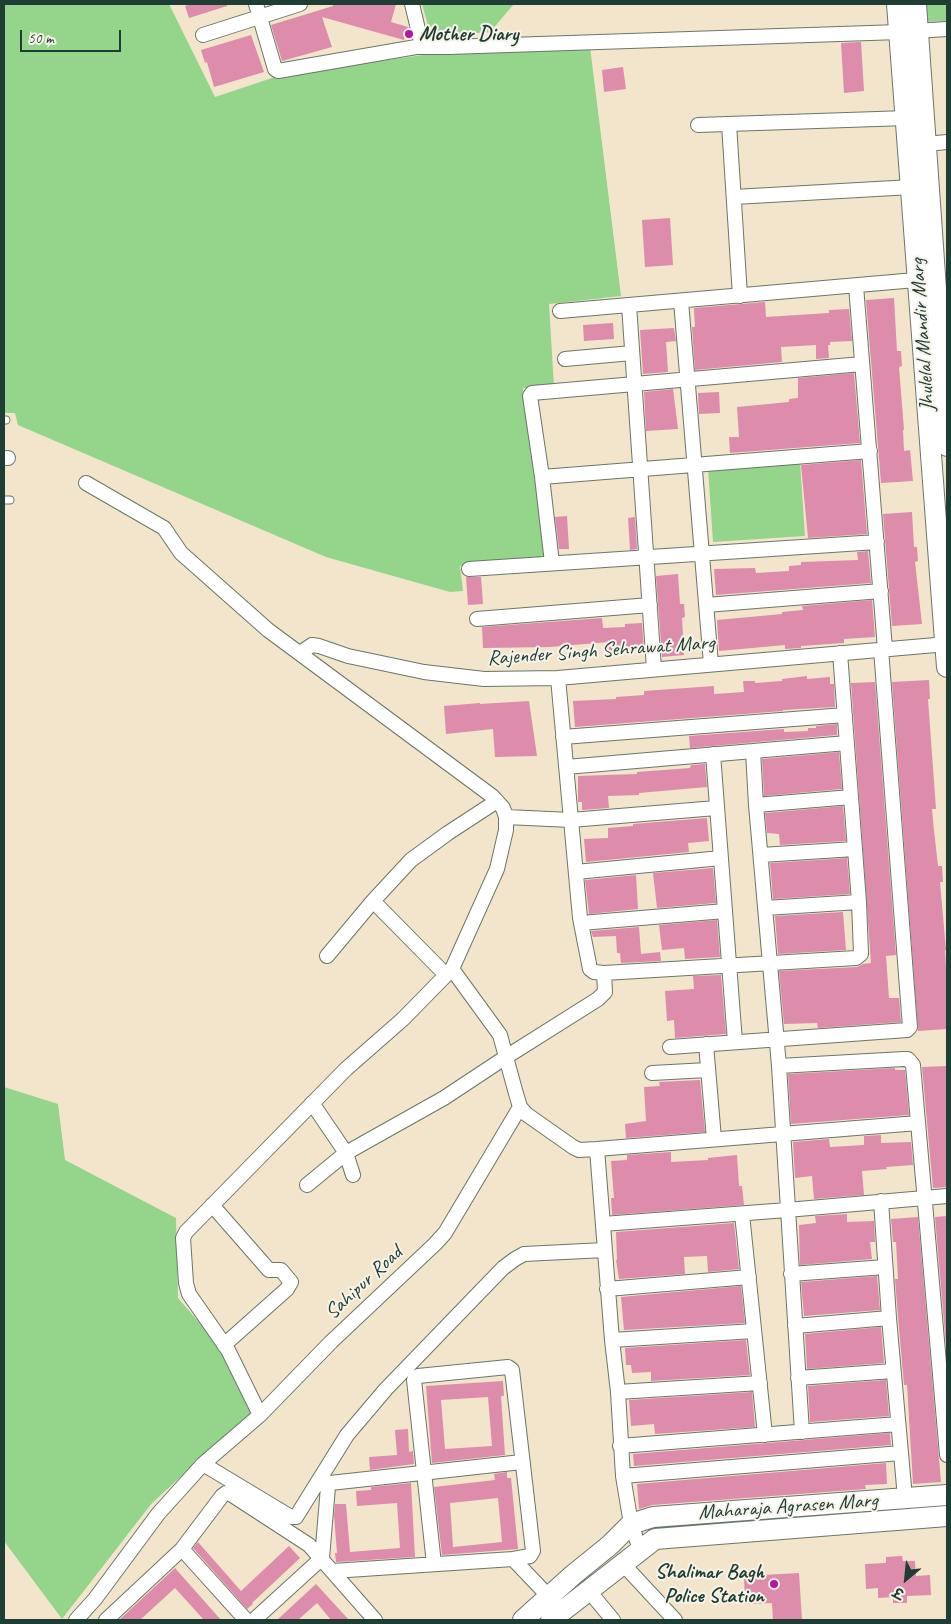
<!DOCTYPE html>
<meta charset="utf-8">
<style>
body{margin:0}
#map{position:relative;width:951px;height:1624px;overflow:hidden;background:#f3e4cc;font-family:Caveat,"Playpen Sans Deva",sans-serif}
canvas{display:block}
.frame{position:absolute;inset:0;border:5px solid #1f3d34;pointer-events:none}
.north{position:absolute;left:881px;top:1554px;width:50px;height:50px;-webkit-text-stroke:4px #f7f3e8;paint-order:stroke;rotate:208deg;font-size:14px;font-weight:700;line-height:20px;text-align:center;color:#1f3d34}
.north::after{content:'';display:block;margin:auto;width:18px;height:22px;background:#1f3d34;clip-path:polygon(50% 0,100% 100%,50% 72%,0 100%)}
.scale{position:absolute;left:20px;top:30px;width:101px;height:22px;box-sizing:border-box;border:2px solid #1f3d34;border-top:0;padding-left:6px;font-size:15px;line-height:18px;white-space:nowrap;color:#1f3d34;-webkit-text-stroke:4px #f7f3e8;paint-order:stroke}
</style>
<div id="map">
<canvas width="951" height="1624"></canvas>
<div class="frame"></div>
<div class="north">उ</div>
<div class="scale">50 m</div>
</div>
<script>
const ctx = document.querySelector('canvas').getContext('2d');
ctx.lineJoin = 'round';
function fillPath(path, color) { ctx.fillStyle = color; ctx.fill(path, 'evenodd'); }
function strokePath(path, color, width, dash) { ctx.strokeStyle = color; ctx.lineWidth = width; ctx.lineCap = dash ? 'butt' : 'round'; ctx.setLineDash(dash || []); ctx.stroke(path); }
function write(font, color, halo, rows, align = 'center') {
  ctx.font = font + ' Caveat,sans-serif'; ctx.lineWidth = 4; ctx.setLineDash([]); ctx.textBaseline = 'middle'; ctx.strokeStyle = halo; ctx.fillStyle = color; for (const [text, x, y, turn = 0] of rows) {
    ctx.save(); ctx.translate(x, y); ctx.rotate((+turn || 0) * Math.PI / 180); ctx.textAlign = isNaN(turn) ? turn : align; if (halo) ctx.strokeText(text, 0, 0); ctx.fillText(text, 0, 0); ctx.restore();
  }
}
fillPath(new Path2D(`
 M4,4H169L215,97L281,75L423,55L590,47L621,296L549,304L554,387L523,388L546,558L460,566L463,591L450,592L326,557L18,425L15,413H4Z
 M422,4H514L490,32L431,36Z
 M925,4H947V21L926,22Z
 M800,462L805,536L713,542L708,468Z
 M4,1087L58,1104L65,1160L176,1218L178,1298L221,1348L252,1412L152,1503L62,1619L4,1541Z`), '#94d48b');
fillPath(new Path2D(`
 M191,4H227V6L189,18L185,6Z
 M333,4H396L391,22L408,27L404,40L322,17L332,47L282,61L271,25L333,6Z
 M251,35L264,72L214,87L207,62L205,63L201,50Z
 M861,42L864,91L844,93L841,43Z
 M623,67L626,89L604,92L602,70Z
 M670,218L673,265L645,267L642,220Z
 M894,298L897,351H901L902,366L899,367L904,430H903L904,451L910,450L913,481L881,483L866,300Z
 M765,302L766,317L829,313V310L849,309L852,341L830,342V345H828L829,358L816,359V345L781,347L782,362L695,370L692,327H695L694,308Z
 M613,323L614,339L584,341L583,325Z
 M674,328L676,341L666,342L668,372L643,374L640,330Z
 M854,373L860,443L730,453L729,437H739L737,407L789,402V399L798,398V378Z
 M673,389L678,429L646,431L644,392Z
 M719,392L720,413L699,414L698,393Z
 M861,460L867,534L808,538L801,465Z
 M912,512L914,547H917L918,561L915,562L922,624L892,626L883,514Z
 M567,516L569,549H559L555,517Z
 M635,517L637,549L630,550L628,518Z
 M868,551L871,583L716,595L714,569L755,568L756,573L789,571V566L801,565V562L858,560L857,552Z
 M678,574L680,604H684L685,617L682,618L684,655L662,657L656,576Z
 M466,577H481L483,604L468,605Z
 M872,600L875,637L844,639V643L801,646V648L785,649V645L719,651L717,620L782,614V612L803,610L802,606Z
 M602,618L603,628L625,627V624L642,623L644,650L609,654L608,642L550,647L483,648L482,627Z
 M807,676V679L830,677V684H834L835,707L783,710V711L575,727L573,701L616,699V697L644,695V691L714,686V694L744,692L743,681H755V683L782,681V679Z
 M929,680L930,699H928L936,809H932L934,830L938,866H942L943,882H940L946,950H945L947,986V1029L918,1031L892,682Z
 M875,682L896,955L886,956L889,998H899L901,1022L818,1028L817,1023L784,1024L779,971L857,967L863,964L871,963L851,683Z
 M529,701L537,756L495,757L493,729L446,734L444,706L480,703V704Z
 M837,724V735L690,748L689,736L784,729V732L808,731V728H816V726Z
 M839,752L842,789L764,796L762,759Z
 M705,764L707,787L639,793V795L608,796L609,808L582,810V802H578V776L637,774V772L690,768L691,765Z
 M843,806L846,841L780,845L779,834L767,833L765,813Z
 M707,818L709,841L688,843L689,852L586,862L584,839L608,838V828L633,826V824Z
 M847,858L850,894L773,899L770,863Z
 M713,868L716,903L657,908L653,873Z
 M636,875L638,909L589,914L585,880Z
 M843,912L846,950L778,954L775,916Z
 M717,920L720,957L685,959L684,948L662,950L659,925Z
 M639,927L641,954L660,952L661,961L621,963L620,953H617L616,936L593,937L591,931Z
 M721,975L726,1034L675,1038L674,1020L667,1021L665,991L694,989L693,976Z
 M947,1066V1187L933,1188L922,1067Z
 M895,1068V1070H905L909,1115L791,1124L788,1074Z
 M700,1080L705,1132L626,1138L625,1124L646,1121L644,1087L660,1086L659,1082Z
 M881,1135V1143L911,1142L913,1165L886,1167L887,1169L862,1171L864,1195L814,1199L812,1176L795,1178L793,1142L829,1139L830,1147L864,1145V1136Z
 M671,1152V1162L708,1160V1158L737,1155L739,1186H742L744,1205L612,1215L611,1198H614L611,1161L627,1160V1155Z
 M847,1214V1222L874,1221L875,1242H870L872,1259L800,1265L799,1225L816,1223L815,1216Z
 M947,1216V1357L935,1217Z
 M918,1217L941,1482L913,1484L907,1385H904L898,1317L895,1279H898L896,1242H893L891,1219Z
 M734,1223L739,1269L708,1272L707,1256L684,1257L685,1274L619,1279L616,1260H617L616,1232Z
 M877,1276L880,1310L804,1316L801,1282Z
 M741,1286L745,1323L624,1330L621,1297Z
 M881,1327L884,1363L807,1369L805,1334Z
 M746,1340L750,1375L651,1381V1372L632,1373L631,1365H626L625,1348Z
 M886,1380L889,1416L810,1422L808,1386Z
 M503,1381L504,1396H501L505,1455L432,1463L426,1386ZM488,1397L492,1446L445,1449L441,1400Z
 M752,1392L755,1427L655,1434L654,1424L631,1426L629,1400Z
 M408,1429L409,1452L413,1451L414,1464L370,1470L369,1457L397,1455L395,1430Z
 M890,1433L891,1445L634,1466L633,1454Z
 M886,1463L887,1484L865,1485L866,1489L652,1505L639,1509L637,1484Z
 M507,1472V1478H511L518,1549L442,1555L434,1487L495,1480L494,1474ZM498,1498L502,1542L453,1547L450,1503Z
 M411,1483L415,1557L336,1562L335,1553H337L334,1515L335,1504H346L350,1552L400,1548L397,1503L357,1506L356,1491L371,1490V1487Z
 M198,1542L241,1591L289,1546L300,1558L252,1603L253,1604L247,1609L193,1548Z
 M902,1556L903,1561H915L916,1576L930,1575L931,1595L907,1596V1603H893V1597L878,1598V1588L866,1589L865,1564L886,1563V1557Z
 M175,1568L221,1620H204L175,1588L140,1620H119Z
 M799,1573L802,1620H773L772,1603L745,1604L744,1576Z
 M316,1584L349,1620H331L317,1603L298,1620H277Z`), '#dd8cac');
const lane = new Path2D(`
 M4,420H6
 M4,500H10`);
const street = new Path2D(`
 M256,4L275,69L278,71L416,47H449L900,32L947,29
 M412,4L422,46
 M203,35L300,4
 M729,124L740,296
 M698,125L907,118
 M926,144L947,142
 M734,197L912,187
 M856,286L885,649
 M681,301L711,664
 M629,305L654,669
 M560,311L927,279
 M565,359L632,353
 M4,458H8
 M542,477L870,451
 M86,483L164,528L181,553L268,630L492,796L503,808L506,817V830L497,869L452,969L403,1019L346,1069L186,1232L183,1238L186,1283L189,1294L228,1350L260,1415
 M552,563L542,477L530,396L532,393L862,364
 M469,569L877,542
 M706,605L881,591
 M477,619L650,605
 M300,653L312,645L319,646L348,656L424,672L484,679L558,678L947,644
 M558,678L580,918L590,969L594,972L604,973L856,958L861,954L859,902L840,653
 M563,737L845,715
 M753,751L756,805L779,1066L802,1432
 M713,754L735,1042
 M566,767L847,743
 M756,805L851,797
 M506,817L571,820L716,808
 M761,855L855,849
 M576,872L721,858
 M765,908L859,902
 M581,923L725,911
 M327,956L373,901
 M452,969L500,1035L515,1090L520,1107L526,1114L573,1147L579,1150L597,1149
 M446,975L373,901L411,860L448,833L497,801
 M706,1044L714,1139
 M670,1047L907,1030L910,1027L881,649
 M779,1066L904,1059H908L913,1065L947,1455
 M652,1073L708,1070
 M312,1103L346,1153L353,1175
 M307,1185L346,1153L444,1098L506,1057L598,999L605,992L604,973
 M881,1201L889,1318L905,1498
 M212,1205L268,1269L269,1270H281L291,1282L287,1289L224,1345
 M742,1214L765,1435
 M603,1224L787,1210L947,1196
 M791,1274L885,1267
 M607,1289L749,1277
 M795,1326L889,1318
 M612,1340L754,1331
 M798,1378L893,1371
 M618,1392L760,1383
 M620,1446L898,1424
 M203,1464L291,1517H296L347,1435L386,1389L503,1268L515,1259L524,1254L605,1250
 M623,1476L901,1453
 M182,1549L246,1620
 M640,1549L631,1524L623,1476L618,1392L612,1340L597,1149L918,1123
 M434,1564L414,1380L418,1376L508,1367L512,1370L533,1551L530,1556L513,1559
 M623,1564L675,1620
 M333,1571L513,1559L555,1603
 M589,1591L613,1620
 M76,1620L95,1599L158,1514L203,1464L260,1415L331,1342L435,1244L445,1233L520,1107
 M106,1620L182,1549L222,1496L226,1493H229L309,1545L375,1620
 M254,1620L322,1558L328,1487L330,1483L522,1462`);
const secondary = new Path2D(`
 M897,4L947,667
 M916,4L947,446
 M523,1620L573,1575L610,1545L631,1524L653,1517L947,1495
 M551,1620L655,1539L947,1516`);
strokePath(lane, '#697769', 9);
strokePath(street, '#697769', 16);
strokePath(secondary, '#697769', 22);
strokePath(lane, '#fff', 7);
strokePath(street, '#fff', 14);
strokePath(secondary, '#fff', 20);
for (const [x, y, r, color] of [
 [409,34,5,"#b5179e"],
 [774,1584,5,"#b5179e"]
]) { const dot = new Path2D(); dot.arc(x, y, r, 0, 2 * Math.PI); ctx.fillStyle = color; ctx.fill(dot); strokePath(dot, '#f7f3e8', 2); }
write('bold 21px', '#1f3d34', '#f7f3e8', [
 ["Mother Diary",419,34],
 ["Shalimar Bagh",764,1572,"right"],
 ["Police Station",764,1596,"right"]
], 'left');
write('21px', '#1f3d34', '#f7f3e8', [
 ["Jhulelal Mandir Marg",923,335,-94],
 ["Rajender Singh Sehrawat Marg",601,651,-4],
 ["Sahipur Road",364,1283,-43],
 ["Maharaja Agrasen Marg",788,1507,-4]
]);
</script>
